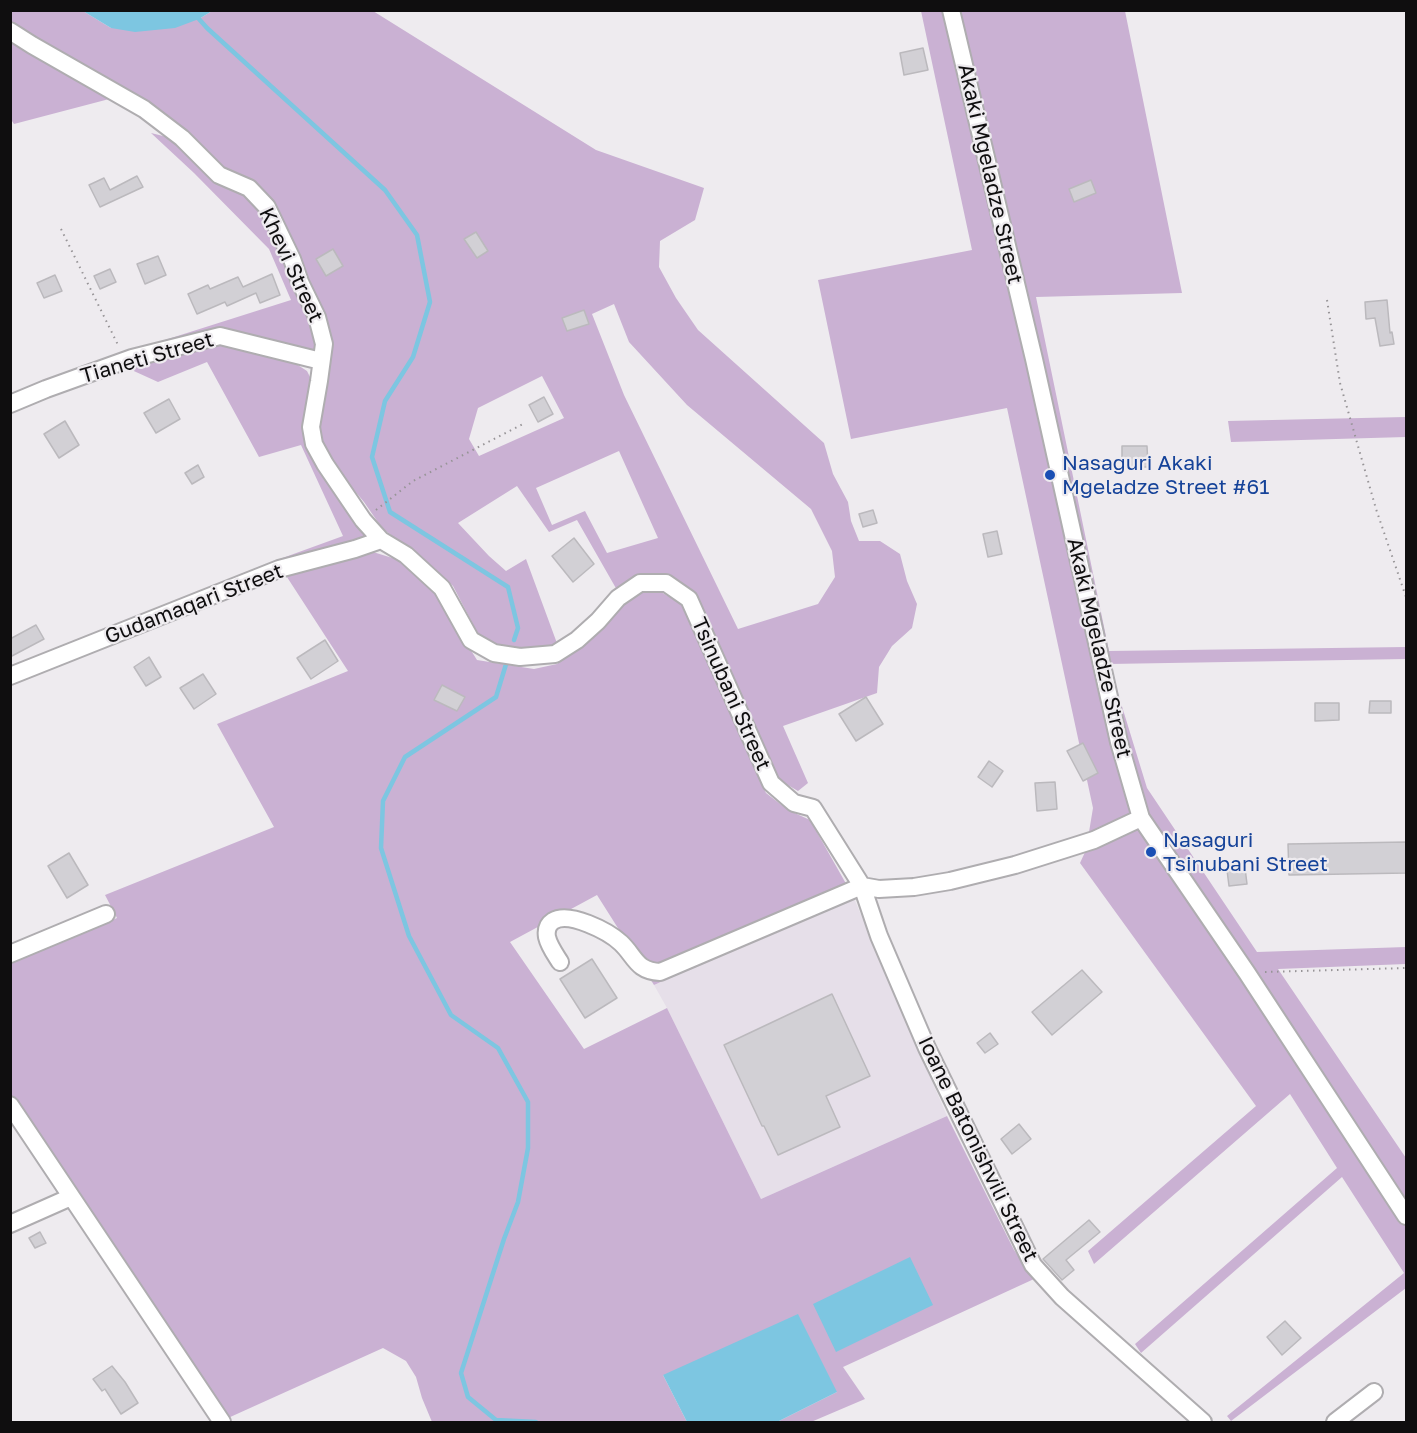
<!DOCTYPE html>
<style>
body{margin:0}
#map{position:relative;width:1417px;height:1433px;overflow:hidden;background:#eeebef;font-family:"Golos Text",sans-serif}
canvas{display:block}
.frame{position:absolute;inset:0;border:12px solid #0f0e0f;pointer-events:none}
</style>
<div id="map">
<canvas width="1417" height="1433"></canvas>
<div class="frame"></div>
</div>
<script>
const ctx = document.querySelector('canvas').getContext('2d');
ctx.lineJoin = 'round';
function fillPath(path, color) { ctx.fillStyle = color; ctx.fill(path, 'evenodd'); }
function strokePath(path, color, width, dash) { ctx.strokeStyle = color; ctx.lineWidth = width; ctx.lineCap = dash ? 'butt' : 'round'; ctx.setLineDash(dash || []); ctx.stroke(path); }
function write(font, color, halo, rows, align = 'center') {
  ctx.font = font + ' "Golos Text",sans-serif'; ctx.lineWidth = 4.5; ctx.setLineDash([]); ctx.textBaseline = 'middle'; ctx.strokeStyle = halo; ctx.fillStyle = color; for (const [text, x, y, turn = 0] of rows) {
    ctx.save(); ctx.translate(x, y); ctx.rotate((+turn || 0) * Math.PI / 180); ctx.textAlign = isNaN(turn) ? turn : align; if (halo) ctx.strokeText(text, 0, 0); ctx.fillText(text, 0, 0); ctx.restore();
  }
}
fillPath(new Path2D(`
 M853,896L947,1116L761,1199L667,1008L654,985Z`), '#e6dfe9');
fillPath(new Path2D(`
 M10,11H83L111,28L199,19L212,11H373L596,150L704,188L695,220L660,241L659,267L676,298L698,330L824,443L833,474L848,502L851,521L859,541H880L900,554L907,581L917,604L912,628L892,646L879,667L877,693L783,726L808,783L798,791L774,777L676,581L653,574L637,578L617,590L577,520L549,532L517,486L458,523L489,556L506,571L526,559L558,646L529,652L493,645L478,634L453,586L426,562L382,528L364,502L328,459L319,442L317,420L329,351L278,215L224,168L11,26ZM614,304L629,342L687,405L811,509L832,551L835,577L818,604L738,629L624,395L592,314ZM542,376L564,418L479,456L469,439L478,408ZM619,451L658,538L607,553L585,511L552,525L536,488Z
 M921,11H1125L1182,293L1036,297L1109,651L1406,647V659L1109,664L1147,788L1257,952L1406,947V964L1278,969L1406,1158V1288L1231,1421L1227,1416L1404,1273L1342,1177L1141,1353L1135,1344L1337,1168L1290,1094L1094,1264L1088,1251L1256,1106L1080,863L1086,850L1093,808L1007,408L851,439L818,280L972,250Z
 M10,41L74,79L113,98L14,124L10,118Z
 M151,133L175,139L246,194L263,208L313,317L317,355L220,331L127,352L291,300L269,249L194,173Z
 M221,340L290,360L307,371L315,387L305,430L366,534L360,544L282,562L277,560L343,536L301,445L259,457L207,362L158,382L125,367Z
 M1406,417V437L1231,442L1228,421Z
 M373,552L399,560L426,579L477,660L534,669L557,664L605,624L631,597L645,591L661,592L681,604L766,793L788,810L810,820L853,896L654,985L597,895L510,942L584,1049L667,1008L761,1199L947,1116L1014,1250L1034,1279L843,1367L865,1399L811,1422H777L837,1392L663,1375L687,1422H432L422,1398L416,1377L406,1361L383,1348L228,1418L216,1403L11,1096L10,963L117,918L105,895L274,827L217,724L348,671L285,574L350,556Z`), '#cab1d3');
fillPath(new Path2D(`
 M83,11L212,10V11L199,19L175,28L135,32L111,28Z
 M910,1257L933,1305L836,1352L813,1304Z
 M798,1314L837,1392L777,1422H687L663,1375Z`), '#7dc6e1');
strokePath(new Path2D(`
 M191,10L207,28L385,190L417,235L430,302L413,357L385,401L372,457L390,512L508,587L518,628L514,640
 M507,661L496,697L405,757L383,801L381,848L409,936L451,1015L498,1048L528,1102V1148L518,1202L504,1239L461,1373L468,1397L496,1420L536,1422`), '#7dc6e1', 4.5);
const building = new Path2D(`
 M923,48L928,70L904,75L900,53Z
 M137,176L143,187L100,207L89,185L104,178L110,190Z
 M1091,180L1096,193L1074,202L1069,189Z
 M476,232L488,251L477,258L464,239Z
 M333,249L343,266L326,276L316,259Z
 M158,256L166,275L145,284L137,264Z
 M110,269L116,282L100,289L94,276Z
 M272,274L280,295L260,303L256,293L227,306L225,302L197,314L188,294L208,285L210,289L238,277L243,287Z
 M55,275L62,291L44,298L37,283Z
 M1387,300L1390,333L1392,332L1394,344L1380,346L1375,318L1366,319L1365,302Z
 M584,310L589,324L567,331L562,318Z
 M544,397L553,414L538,422L529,405Z
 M169,399L180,419L156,433L144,413Z
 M65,421L79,445L59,458L44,434Z
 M1122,446H1147L1148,467H1122Z
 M198,465L204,477L192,484L185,473Z
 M873,510L877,523L863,527L859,514Z
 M997,531L1002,554L988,557L983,534Z
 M574,538L594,564L573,582L552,556Z
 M36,625L44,639L10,657V639Z
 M325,640L338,661L311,679L297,658Z
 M149,657L161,677L146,686L134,667Z
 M203,674L216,694L194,709L180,688Z
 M442,685L465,697L457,711L434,700Z
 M866,697L883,724L856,741L839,714Z
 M1370,701H1391V713H1369Z
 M1315,703H1339V720L1315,721Z
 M1083,743L1098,773L1083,781L1067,751Z
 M989,761L1003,771L992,787L978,777Z
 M1055,782L1057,809L1037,811L1035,783Z
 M1407,842V873L1289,875L1288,844Z
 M69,853L88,885L67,898L48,866Z
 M1245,868L1247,884L1229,886L1227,870Z
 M592,959L617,998L585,1018L560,979Z
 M1082,970L1102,992L1052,1035L1032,1012Z
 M832,994L870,1076L826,1096L840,1127L778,1155L764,1126H762L724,1045Z
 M990,1033L998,1044L985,1053L977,1043Z
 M1019,1124L1031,1139L1012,1154L1001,1139Z
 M1089,1220L1100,1232L1066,1260L1074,1270L1062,1280L1043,1259Z
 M40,1232L46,1243L35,1248L29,1238Z
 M1285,1321L1301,1338L1282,1355L1267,1337Z
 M112,1366L125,1382L138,1403L121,1414L105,1389L102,1391L93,1379Z`);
fillPath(building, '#d2d0d5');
strokePath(building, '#bbb9bd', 1.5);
const minor = new Path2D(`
 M951,10L1034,359L1119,742L1141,818L1247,973L1406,1216
 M10,31L32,45L144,109L182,138L219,175L249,188L267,207L292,259L300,282L317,317L324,344L319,381L311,427L314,444L325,464L363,520L381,540L406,555L442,588L471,640L494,653L520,657L555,654L577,640L598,621L618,598L640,583H666L689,599L771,783L794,803L813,808L862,886L879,936L927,1048L1033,1265L1062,1297L1203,1422
 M10,404L46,389L132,358L220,336L321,361
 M10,676L279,569L355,549L381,540
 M862,886L879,889L914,887L950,881L1015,865L1094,840L1141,818
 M10,954L106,914
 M560,962C555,954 549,946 547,937C546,931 547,925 553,921C569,911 608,931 621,943C635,956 636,971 660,972L862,886
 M10,1105L222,1422
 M10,1224L71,1197
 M1335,1422L1374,1392`);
strokePath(minor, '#afadb0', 20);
strokePath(new Path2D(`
 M61,229L119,347
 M1327,300L1340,383L1376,509L1406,597
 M376,510L413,481L523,424
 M1265,972L1406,968`), '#979497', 2, [1.5, 4.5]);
strokePath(minor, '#fff', 16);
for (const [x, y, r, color] of [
 [1050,475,6,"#1a4fb4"],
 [1151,852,6,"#1a4fb4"]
]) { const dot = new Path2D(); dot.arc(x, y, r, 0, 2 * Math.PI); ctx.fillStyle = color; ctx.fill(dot); strokePath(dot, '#eeebef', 2); }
write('21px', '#0f0e0f', '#eeebef', [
 ["Akaki Mgeladze Street",990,174,77],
 ["Khevi Street",291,265,65],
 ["Tianeti Street",147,358,-16],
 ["Gudamaqari Street",194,604,-21],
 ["Akaki Mgeladze Street",1099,648,77],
 ["Tsinubani Street",731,694,66],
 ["Ioane Batonishvili Street",978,1149,64]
]);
write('21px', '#164399', '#eeebef', [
 ["Nasaguri Akaki",1062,463],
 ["Mgeladze Street #61",1062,487],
 ["Nasaguri",1163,840],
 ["Tsinubani Street",1163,864]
], 'left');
</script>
